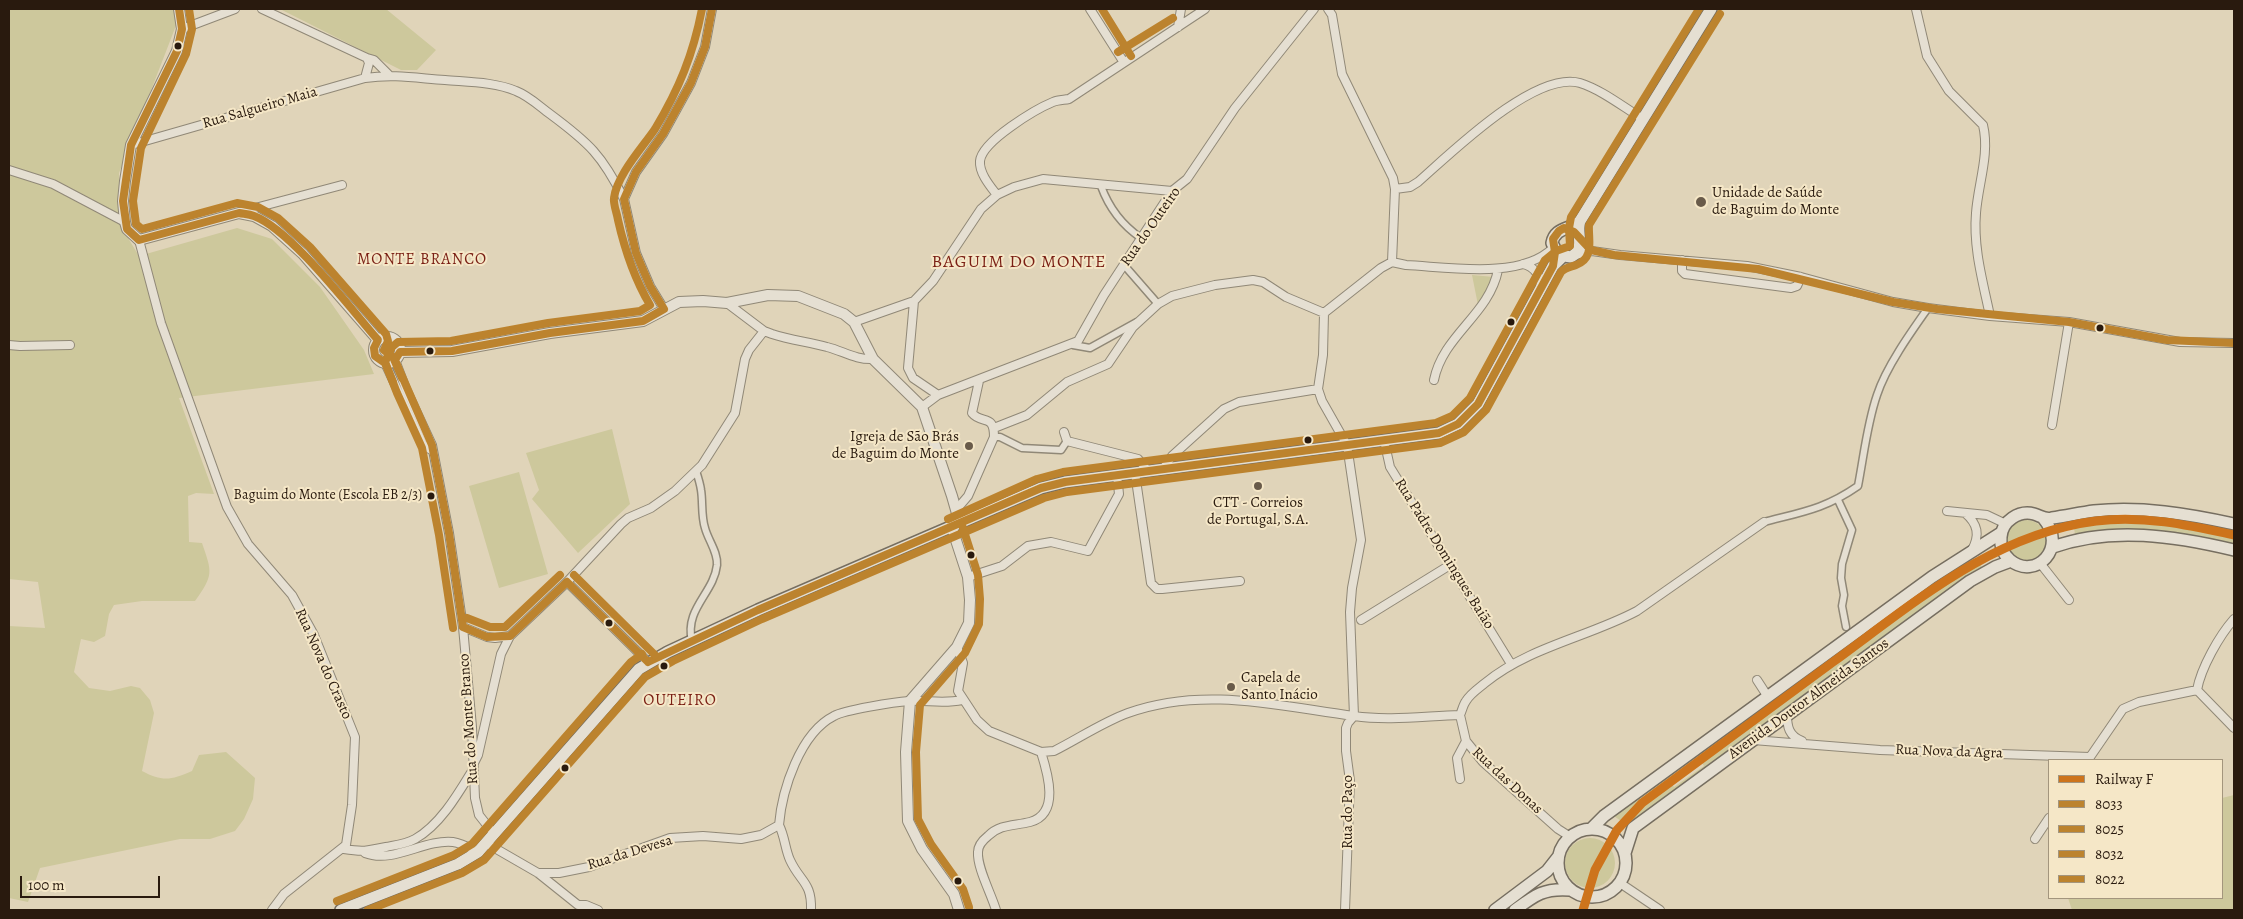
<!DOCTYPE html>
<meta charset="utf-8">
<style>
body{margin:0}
#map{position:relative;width:2243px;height:919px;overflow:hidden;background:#e0d4b9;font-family:Alegreya,serif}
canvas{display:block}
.frame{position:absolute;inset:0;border:10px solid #291a0e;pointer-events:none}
.legend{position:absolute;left:2048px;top:759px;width:175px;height:140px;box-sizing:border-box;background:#f5e7c7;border:1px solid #a3957d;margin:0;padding:6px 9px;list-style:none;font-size:15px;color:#291a0e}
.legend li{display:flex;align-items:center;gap:10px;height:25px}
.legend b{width:25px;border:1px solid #a3957d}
.scale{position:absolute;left:20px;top:876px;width:140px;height:22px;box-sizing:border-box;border:2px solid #291a0e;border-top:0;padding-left:6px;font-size:15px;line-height:18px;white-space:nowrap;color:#291a0e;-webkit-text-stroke:4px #f5e7c7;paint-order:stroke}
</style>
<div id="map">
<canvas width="2243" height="919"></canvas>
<div class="frame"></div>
<ul class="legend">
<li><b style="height:6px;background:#cd741c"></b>Railway F</li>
<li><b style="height:6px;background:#bc832e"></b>8033</li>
<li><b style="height:6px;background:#bc832e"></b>8025</li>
<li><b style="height:6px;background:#bc832e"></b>8032</li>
<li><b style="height:6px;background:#bc832e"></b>8022</li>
</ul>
<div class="scale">100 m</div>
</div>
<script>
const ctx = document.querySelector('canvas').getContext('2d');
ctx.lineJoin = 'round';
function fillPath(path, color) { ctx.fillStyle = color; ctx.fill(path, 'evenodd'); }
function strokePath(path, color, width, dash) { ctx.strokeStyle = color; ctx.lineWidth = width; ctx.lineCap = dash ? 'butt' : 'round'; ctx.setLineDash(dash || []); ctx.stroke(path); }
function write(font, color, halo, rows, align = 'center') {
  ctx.font = font + ' Alegreya,serif'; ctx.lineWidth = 4; ctx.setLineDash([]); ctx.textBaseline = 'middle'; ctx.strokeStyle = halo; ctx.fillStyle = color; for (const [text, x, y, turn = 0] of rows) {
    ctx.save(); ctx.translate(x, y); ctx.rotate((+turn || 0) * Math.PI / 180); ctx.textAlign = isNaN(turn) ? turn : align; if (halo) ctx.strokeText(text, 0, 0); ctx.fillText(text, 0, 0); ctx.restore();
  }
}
fillPath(new Path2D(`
 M9,9H175L177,23L119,173L120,210L128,238L139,256L237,228L272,239L320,287L364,350L374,374L179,398L214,494L196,493L188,496L189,542L202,543C212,572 214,575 195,601H142L114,605L109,614L105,636L94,642L81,639L74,672L89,688L110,691L131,686L140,688L150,700L154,713L142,771C163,782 171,780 192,771L199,755L226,752L255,778L253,799L244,819L235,831L210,839H180L40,868L28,902L9,898V626L45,628L38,582L9,579Z
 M280,9H386L436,50L417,70H401Z
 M1472,275L1494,277L1478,305Z
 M612,429L630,504L578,553L532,499L539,490L526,453Z
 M519,472L548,574L499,588L469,486Z
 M2133,514L2174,517L2234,528V545L2075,535L2073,520L2097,516Z
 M2006 540a20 20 0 1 1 40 0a20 20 0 1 1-40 0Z
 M1977,558L1983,569L1906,620L1641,814L1628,826L1614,816L1940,578L1970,559L1971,561ZM1698,757L1704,766L1674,787L1668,779Z
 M2234,795V910H2072L2068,898H2222V798Z
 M1565 863a25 25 0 1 1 50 0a25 25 0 1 1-50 0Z`), '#cdc89c');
const pedestrian = new Path2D(`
 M1101,186C1109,208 1122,225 1141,238
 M1124,265L1158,304
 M1073,345L1090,348L1137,322
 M994,437H1000L1022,448L1061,450L1067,441
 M1838,500L1852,530L1842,564L1841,578L1844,595L1842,606L1846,627
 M1764,522C1802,512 1825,509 1858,486C1864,455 1867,424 1877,395C1886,367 1911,332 1928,308
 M692,641C684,609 714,593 717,565C718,552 708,540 705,528C701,516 703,502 701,490C700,483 698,477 696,471`);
const minor = new Path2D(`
 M262,9L367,58L369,63L365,78
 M1090,9L1123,61
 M1328,9L1332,15L1342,74L1393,178L1395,189L1392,262
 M1916,9L1927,56L1949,91L1983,125C1990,154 1978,184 1976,213C1973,248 1983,282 1990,316
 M1178,27L1181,9
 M182,29L235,9
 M367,58L374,60L389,75
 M131,145L365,78C394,74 416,78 445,80C467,82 495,82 516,91C529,96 539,106 550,114C589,143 602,155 624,199
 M9,170L53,184L125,222
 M1395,189L1410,187L1418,182C1450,154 1535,70 1580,83C1602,90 1623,107 1643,119
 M997,195C990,186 979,173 980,161C982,141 1036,109 1053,102C1058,100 1064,100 1069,99L1205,9
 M240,212L342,185
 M139,240L161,323L227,507L248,544L292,595L314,635L355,737L352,805L346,845L284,894L272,910
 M1575,255L1592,251L1620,255L1747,266L1801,277L1893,302L1928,308L1990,316L2069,322L2180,342L2234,343
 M1682,260V271L1685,274L1791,288L1797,286L1801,277
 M1523,264C1535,267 1540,275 1541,288
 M914,301L908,368L913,378L938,395
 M727,303L764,331L772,334C790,340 809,342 827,347C843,351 856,360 873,359
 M664,309L650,286L636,253L624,199L636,172L663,134L691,83L705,47L712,9
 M1324,313L1323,355L1318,389L1322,401L1347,445L1361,540L1352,588L1350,612L1354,716L1348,723L1346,728V751L1350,781L1345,910
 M854,322L914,301L933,281L981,209L997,195L1014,187L1043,179L1172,191
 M9,345L20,346L70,345
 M395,360L406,389L432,445L449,533L463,627L472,727L475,798L479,815L494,834
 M385,363L423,445L433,451
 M1434,380C1443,335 1489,315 1498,270
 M922,407L938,395L1078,341L1104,295L1172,191L1187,179L1235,108L1314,9
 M2052,425L2069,322
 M994,428L1027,415L1067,382L1108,364L1133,327L1158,304L1172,296L1215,285L1253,280L1263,282L1286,297L1324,313L1381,268L1392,262L1406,265C1448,267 1520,280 1553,248
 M1064,432L1067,441L1138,459L1148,471
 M1384,440L1390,467L1511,664
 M1163,469L1172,456L1224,409L1239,402L1318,389
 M1135,473L1151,583L1157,589H1162L1240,581
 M956,510L968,496L994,437C994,413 982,425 972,413L979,381
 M1947,511L1987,515L2006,524
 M1965,513C1978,524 1980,535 1972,550
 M2040,563L2069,600
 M968,577L1002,566L1028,546L1051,542L1088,551L1119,494L1117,475
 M567,582L648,662
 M1361,620L1450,565
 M463,627L487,637L495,638L510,636L567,582L621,524L628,518L651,508L675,491L702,465L735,413L745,359L749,350L764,331
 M957,647L963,663L958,691L977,720L989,731L1041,752L1054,751C1078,739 1103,722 1128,713C1203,686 1278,706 1354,716C1388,721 1425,716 1460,715C1462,711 1463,705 1466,701C1470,694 1479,688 1485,683C1529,647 1588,637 1637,611L1764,522
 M1757,680L1768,697
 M2197,690C2201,668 2219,636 2234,619
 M1787,714C1787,727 1789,736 1802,741
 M1460,715L1466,741L1483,762L1558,829L1569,836
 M1753,740L1880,750L2090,757
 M2088,760L2123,709L2139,702L2197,690L2234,728
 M474,763L478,755L501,654L510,636
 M1460,779L1457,758L1466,741
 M779,825C782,790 800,733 834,716C844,710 895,702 909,701C927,700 944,704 962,700
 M779,825C785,837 785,849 790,860C800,882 812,882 811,910
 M2035,839L2049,818
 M486,843L538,873L578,905H586L598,910
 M344,849C363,852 367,851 386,847C396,845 406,844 415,839C440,825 458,794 472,771
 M365,853C393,864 424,839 453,842C461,843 470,848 478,852
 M538,873H559L589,867L670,838L703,836L741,839L761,835L779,825
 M1620,883L1660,910
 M996,910C991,893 977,868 978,852C978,845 983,840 988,836C1000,824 1014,826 1030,822C1060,814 1048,774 1041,752`);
const tertiary = new Path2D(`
 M179,9L182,29L177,51L131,145L125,181L123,201L125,222L127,229L139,240L239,213L254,216L272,226L303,254L378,340
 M374 350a13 13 0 1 1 26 0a13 13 0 1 1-26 0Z
 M400,352L452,351L550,333L643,321L679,302L703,301L727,303L768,295L798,296L844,314L854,322L873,359L922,407L952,496L960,524
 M952,528L968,577L970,600L969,623L957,647L910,701L906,752L908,821L922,849L954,894L959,910`);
const secondary = new Path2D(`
 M1580,221C1570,230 1555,227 1552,243L1558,255L1571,257C1587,248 1575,234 1580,221L1711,9
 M2043,518C2069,548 2035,581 2010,560C2003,554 2000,546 2001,537C2002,521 2019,510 2034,514C2041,516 2045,520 2052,518C2066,516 2080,513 2094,511C2141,506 2188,514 2234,524
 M2053,547C2112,526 2175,536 2234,550
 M1592,828L1604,816L1932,577L2001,533
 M1558 863a34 34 0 1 1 68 0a34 34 0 1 1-68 0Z
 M1625,853L1633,828L1970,581L1995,567L2011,561
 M341,910L458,864L478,852L639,669L668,652L758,610L1041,488L1065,482L1439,433L1458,424L1478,404L1553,266L1562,257
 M1495,910L1547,871L1558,857
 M1515,910C1535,895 1544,888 1570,890`);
strokePath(pedestrian, '#908877', 9);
strokePath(minor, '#908877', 10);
strokePath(tertiary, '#908877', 12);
strokePath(secondary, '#766e60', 14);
strokePath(pedestrian, '#e5dfd2', 6);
strokePath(minor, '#e5dfd2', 8);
strokePath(tertiary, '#e5dfd2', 10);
strokePath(secondary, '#e5dfd2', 11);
strokePath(new Path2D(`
 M179,9L182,29L177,51L131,145L123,201L127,229L139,240L239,213C244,214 249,214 254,216C291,230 350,308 378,340L374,348L375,356L385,363L393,382
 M567,582L648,662
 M463,627L449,533L432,445L395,360L400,352L452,351L550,333L643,321L664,309L650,286L636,253L624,199L636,172L663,134L691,83L705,47L712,9
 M463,627L487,637L510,636L567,582
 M648,662L758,610L1041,488L1065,482L1439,433L1458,424L1478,404L1553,266L1555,252L1553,239L1559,231L1564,228L1574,232L1591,250L1614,255L1758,269L1893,302L1937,309L2069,322L2167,340L2234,343`), '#bc832e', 8);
strokePath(new Path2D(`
 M368,910L462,873L484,860L645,677L673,661L762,619L1044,498L1067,492L1440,443L1464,432L1486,410L1561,272C1566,267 1571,267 1576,265C1595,258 1588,240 1589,225L1720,14`), '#bc832e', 8);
strokePath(new Path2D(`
 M189,9L192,29L186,54L141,148L133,201L136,224L142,229L237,203L258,207L278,218L310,247L386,334L388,341L384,350L393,357L402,378
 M1102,9L1131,56
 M1118,52L1173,18
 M574,575L655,655
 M467,618L490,627H505L560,575
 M453,628L439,535L422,448L397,393L385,362L392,347L398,342L451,341L548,323L640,311L650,305C634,278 625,251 618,220C617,213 613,204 614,198C617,175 642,148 655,129C679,89 693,55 702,9
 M337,901L454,855L472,844L631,662L642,654`), '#bc832e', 8);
strokePath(new Path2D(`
 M948,519L1037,479L1063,472L1436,423L1452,416L1470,398L1545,260L1556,251L1570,246L1569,228L1571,217L1699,9
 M962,525L978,575L980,599L979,624L965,653L920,705L916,752L918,819L931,844L963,889L969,907`), '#bc832e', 8);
strokePath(new Path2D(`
 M1583,910L1595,870L1617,830L1642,803C1706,756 1770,709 1833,662C1914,603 1993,534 2096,521C2143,515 2188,525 2234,535`), '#cd741c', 9);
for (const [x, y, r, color] of [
 [178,46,4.5,"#291a0e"],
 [1701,202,6,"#695b4a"],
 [1511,322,4.5,"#291a0e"],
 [2100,328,4.5,"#291a0e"],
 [430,351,4.5,"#291a0e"],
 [1308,440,4.5,"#291a0e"],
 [969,446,5,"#695b4a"],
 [1258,486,5,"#695b4a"],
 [431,496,4.5,"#291a0e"],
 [971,555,4.5,"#291a0e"],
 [609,623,4.5,"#291a0e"],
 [664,666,4.5,"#291a0e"],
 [1231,687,5,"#695b4a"],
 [565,768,4.5,"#291a0e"],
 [958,881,4.5,"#291a0e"]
]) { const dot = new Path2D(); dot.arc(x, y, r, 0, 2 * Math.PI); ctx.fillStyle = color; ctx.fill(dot); strokePath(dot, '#f5e7c7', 2); }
write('14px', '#291a0e', '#f5e7c7', [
 ["Baguim do Monte (Escola EB 2/3)",422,496]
], 'right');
write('15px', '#291a0e', '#f5e7c7', [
 ["Rua Salgueiro Maia",260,108,-16],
 ["Rua do Outeiro",1151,227,-55],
 ["Rua Padre Domingues Baião",1444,554,58],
 ["Rua Nova do Crasto",323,664,66],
 ["Avenida Doutor Almeida Santos",1809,699,-36],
 ["Rua do Monte Branco",469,719,-94],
 ["Rua Nova da Agra",1949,752,2],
 ["Rua das Donas",1507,781,43],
 ["Rua do Paço",1348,812,-90],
 ["Rua da Devesa",630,853,-17]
]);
write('15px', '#291a0e', '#f5e7c7', [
 ["Unidade de Saúde",1712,193],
 ["de Baguim do Monte",1712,210],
 ["Igreja de São Brás",959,437,"right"],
 ["de Baguim do Monte",959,454,"right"],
 ["CTT - Correios",1258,503,"center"],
 ["de Portugal, S.A.",1258,520,"center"],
 ["Capela de",1241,678],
 ["Santo Inácio",1241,695]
], 'left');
ctx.letterSpacing = '1px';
write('16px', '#7a1f14', '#f5e7c7', [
 ["MONTE BRANCO",422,260],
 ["OUTEIRO",680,701]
]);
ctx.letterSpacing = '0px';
ctx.letterSpacing = '1px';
write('18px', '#7a1f14', '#f5e7c7', [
 ["BAGUIM DO MONTE",1019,263]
]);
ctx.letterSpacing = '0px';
</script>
